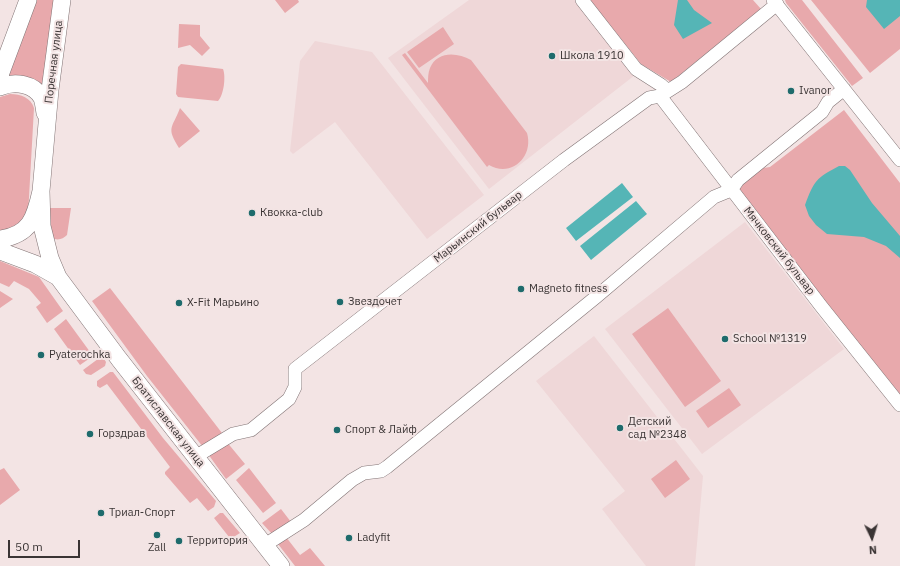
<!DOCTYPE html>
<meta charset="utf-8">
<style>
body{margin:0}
#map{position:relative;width:900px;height:566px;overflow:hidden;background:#f3e4e4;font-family:"IBM Plex Sans",sans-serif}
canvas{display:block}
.north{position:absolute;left:852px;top:518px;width:40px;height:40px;-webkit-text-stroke:3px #f3e4e4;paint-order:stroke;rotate:176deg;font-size:11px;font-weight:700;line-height:16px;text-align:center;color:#3a3434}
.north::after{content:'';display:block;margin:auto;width:14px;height:18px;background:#3a3434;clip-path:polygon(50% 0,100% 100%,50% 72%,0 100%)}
.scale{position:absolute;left:8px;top:540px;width:72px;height:18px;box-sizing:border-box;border:2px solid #3a3434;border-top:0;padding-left:5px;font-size:12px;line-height:14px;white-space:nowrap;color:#3a3434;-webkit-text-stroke:3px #f3e4e4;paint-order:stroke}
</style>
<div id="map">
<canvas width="900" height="566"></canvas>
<div class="north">N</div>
<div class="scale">50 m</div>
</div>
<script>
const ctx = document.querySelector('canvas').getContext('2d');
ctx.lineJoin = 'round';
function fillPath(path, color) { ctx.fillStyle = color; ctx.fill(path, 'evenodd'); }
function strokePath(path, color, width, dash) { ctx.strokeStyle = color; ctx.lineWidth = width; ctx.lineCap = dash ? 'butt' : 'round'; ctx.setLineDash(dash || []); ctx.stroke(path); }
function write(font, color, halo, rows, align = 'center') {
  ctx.font = font + ' "IBM Plex Sans",sans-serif'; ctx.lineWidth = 4; ctx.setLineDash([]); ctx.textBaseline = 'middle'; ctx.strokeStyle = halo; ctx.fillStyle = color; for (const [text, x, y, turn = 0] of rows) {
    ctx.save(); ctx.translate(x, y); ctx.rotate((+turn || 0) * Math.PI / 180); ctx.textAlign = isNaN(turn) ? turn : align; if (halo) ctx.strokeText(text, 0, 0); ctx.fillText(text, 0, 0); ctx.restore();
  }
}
fillPath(new Path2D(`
 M469,0H577L635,75L489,189L388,58Z
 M315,41L372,52L484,195L427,239L335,122L293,154L290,151L300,61Z
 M745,222L844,349L702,454L605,329Z
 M594,336L703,476L695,566H646L602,509L625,491L536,381Z`), '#efd7d8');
fillPath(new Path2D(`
 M34,0H56L44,88L7,79Z
 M275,0H298L299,2L285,13Z
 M590,0H753L761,9L671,82L641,64Z
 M785,0H802L863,78L852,86L786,3Z
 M811,0H900V49L870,73Z
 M179,24L200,25V36L210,48L202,56L190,45L178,48Z
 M443,27L454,44L419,68L407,52Z
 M405,53L428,83C428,78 428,73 430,68C437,51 457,52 471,60L527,133C534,157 511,178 489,165L487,167L402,55Z
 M181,64L223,69C226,76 224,95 218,101L178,97L176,94L178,67Z
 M10,94C21,94 31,98 34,108L28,215L22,225L0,233V97Z
 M180,108L200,131L179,148C166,127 172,129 180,108Z
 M844,110L900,183V398L736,190L757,169L770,167Z
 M46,208H71L67,235C63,239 58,241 52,238Z
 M0,261L39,277L63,311L47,323L36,307L41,303L29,289L14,281L9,287L0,283Z
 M110,288L222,433L203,447L147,376L92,301Z
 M0,291L13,299L0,308Z
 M668,308L721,381L685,407L632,334Z
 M66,319L93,356L80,365L54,329Z
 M102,356L106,362L105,366L91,375L86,374L83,370Z
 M110,372H113L163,438L216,501L214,507L208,511L197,498L190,503L165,474V472L170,467L107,384L100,388L97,386V381Z
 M729,388L741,405L708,428L696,411Z
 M226,441L245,464L226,479L208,454Z
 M676,460L690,479L665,498L651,479Z
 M4,468L20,490L0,505V470Z
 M249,468L276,503L263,513L236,480Z
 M281,509L291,522L273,535L262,523Z
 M220,513H223L240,533L232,538L229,537L214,518Z
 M286,537L300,555L310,548L325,566H295L278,544Z`), '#e8a9ac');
fillPath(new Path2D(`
 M678,0H687L694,10L712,23L683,39L674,25Z
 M867,0H900V16L884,29L866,7Z
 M839,166H845L850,170L872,203L900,236V258L886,246L864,237L827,234L816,225L809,216L805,205C814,181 816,178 839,166Z
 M622,183L633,197L576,241L566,228Z
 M636,201L647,214L591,260L580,246Z`), '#55b5b6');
const minor = new Path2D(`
 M582,0L636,69L661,85L668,91
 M773,0L900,160
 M660,96L821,306L900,405
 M195,457L233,434L251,430L289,399L295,387V369L564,160L649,98L660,96L682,82L777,4
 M265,545L304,520L352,480L364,473L381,471L387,467L596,297L714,197L731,190L738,180L822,112L828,102L844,89`);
const major = new Path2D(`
 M0,75L28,0
 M0,87C14,81 34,83 42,98C44,103 44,108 45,113
 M41,191L42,226L50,258L58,277L119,359L281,566
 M0,239C30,235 35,218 41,191L50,90L62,0
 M0,251L35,264L58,277`);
strokePath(minor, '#827475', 14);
strokePath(major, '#827475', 18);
strokePath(minor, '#fff', 13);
strokePath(major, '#fff', 17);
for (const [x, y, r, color] of [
 [552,56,4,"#1e6b6c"],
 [791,91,4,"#1e6b6c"],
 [252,213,4,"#1e6b6c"],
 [521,289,4,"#1e6b6c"],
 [340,302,4,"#1e6b6c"],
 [179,303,4,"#1e6b6c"],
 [725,339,4,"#1e6b6c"],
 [41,355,4,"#1e6b6c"],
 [620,428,4,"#1e6b6c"],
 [337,430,4,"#1e6b6c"],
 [90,434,4,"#1e6b6c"],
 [101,513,4,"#1e6b6c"],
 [157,535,4,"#1e6b6c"],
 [349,538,4,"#1e6b6c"],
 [179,541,4,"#1e6b6c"]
]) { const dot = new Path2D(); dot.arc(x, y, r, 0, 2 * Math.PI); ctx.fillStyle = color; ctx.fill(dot); strokePath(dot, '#f3e4e4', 1.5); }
write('11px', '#3a3434', '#f3e4e4', [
 ["Школа 1910",560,56],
 ["Ivanor",799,91],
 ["Квокка-club",260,213],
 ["Magneto fitness",529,289],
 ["Звездочет",348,302],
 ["X-Fit Марьино",187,303],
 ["School №1319",733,339],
 ["Pyaterochka",49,355],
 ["Детский",628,422],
 ["сад №2348",628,435],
 ["Спорт & Лайф",345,430],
 ["Горздрав",98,434],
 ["Триал-Спорт",109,513],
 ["Ladyfit",357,538],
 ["Территория",187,541],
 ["Zall",157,548,"center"]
], 'left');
write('11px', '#3a3434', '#f3e4e4', [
 ["Поречная улица",54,62,-83],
 ["Марьинский бульвар",478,227,-38],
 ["Мячковский бульвар",779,251,52],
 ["Братиславская улица",168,422,52]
]);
</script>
